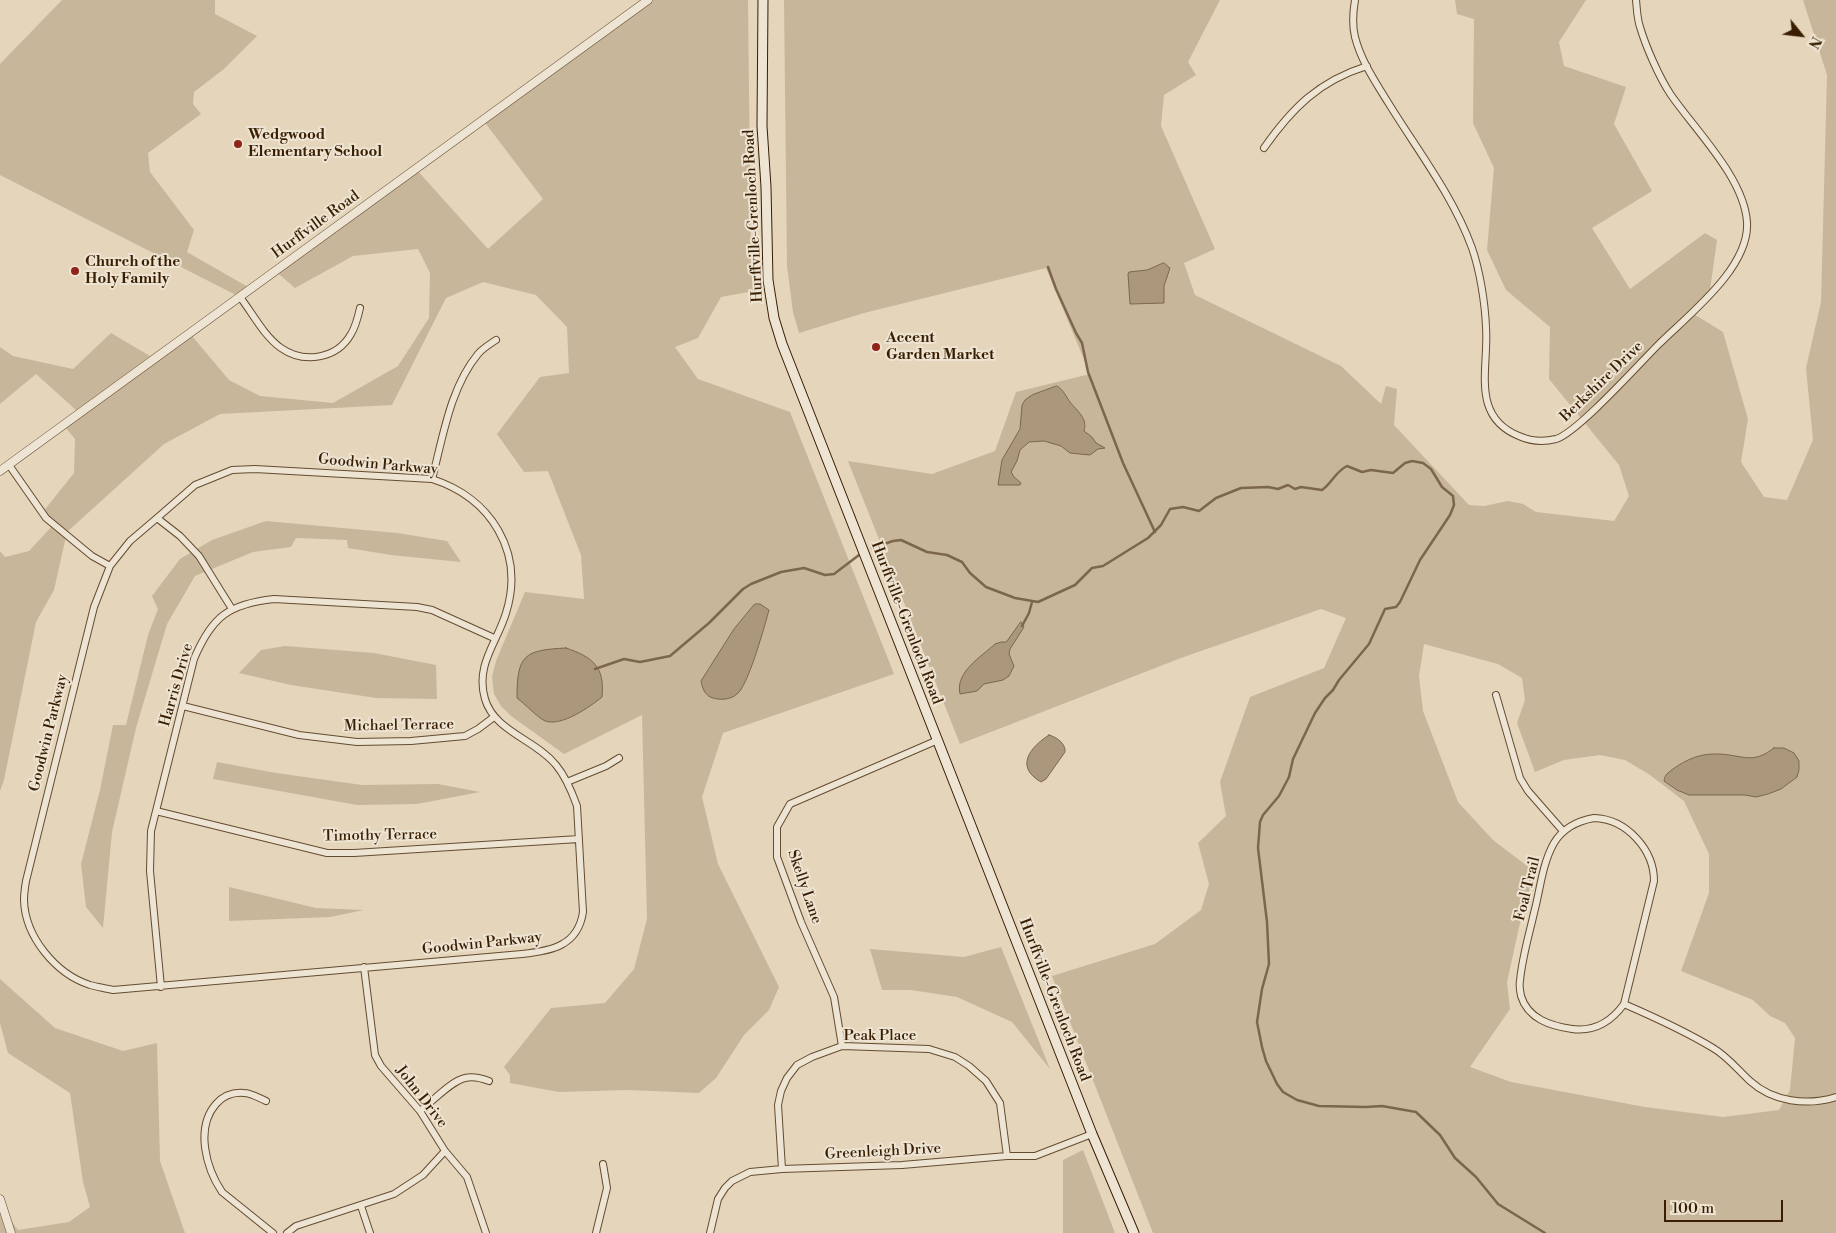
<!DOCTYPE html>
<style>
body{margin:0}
#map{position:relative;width:1836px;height:1233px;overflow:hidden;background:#e5d5bb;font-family:"Libre Bodoni",serif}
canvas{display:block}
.north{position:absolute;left:1776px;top:10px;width:50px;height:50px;-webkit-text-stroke:4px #eee4d3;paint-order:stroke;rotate:119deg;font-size:14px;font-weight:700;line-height:20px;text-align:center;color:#391e01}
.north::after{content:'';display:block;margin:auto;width:18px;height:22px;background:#391e01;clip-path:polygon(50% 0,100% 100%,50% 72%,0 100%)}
.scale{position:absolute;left:1664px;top:1200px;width:119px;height:22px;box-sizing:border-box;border:2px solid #391e01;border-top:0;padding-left:6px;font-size:15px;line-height:18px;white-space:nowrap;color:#391e01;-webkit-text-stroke:4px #eee4d3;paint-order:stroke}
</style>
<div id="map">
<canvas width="1836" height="1233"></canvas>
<div class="north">N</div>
<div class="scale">100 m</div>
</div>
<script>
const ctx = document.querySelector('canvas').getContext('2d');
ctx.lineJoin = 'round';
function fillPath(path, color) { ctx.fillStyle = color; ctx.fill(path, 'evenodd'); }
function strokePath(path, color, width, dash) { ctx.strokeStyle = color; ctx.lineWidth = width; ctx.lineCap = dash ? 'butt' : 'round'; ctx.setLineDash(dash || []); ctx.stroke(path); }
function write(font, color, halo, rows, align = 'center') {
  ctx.font = font + ' "Libre Bodoni",serif'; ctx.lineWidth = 4; ctx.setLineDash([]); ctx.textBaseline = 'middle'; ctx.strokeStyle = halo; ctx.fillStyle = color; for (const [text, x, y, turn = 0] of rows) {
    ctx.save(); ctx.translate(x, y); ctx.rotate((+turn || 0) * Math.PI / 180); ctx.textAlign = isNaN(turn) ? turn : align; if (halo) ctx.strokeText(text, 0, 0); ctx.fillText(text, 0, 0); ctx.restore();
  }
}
fillPath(new Path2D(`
 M62,0H215V14L257,36L224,69L194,92L193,104L201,114L148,153L150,172L194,230L187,252L248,287L236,295L0,175V64Z
 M646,0H748L751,269L754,291L721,297L698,338L675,347L698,379L790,412L894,674L723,733L702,797L718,864L779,987L769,1010L744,1035L716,1078L699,1093L628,1090L559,1092L510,1083V1075L504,1067L551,1008L605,1003L634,969L647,919L642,715L564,754L511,716L501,706L494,694L492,677L496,661L525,592L584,599L581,555L548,471L524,472L497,434L540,377L569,373L567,327L536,295L483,282L446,298L392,405L220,414L164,444L67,532L54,590L36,622L4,780L0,791V551L5,557L29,551L53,525L42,513L74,473L75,439L61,422L76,410L36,374L0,404V347L13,356L73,369L111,333L150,356L187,330L229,380L260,396L333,403L398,366L429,318L430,273L418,249L353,256L295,288L273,269L416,169L488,249L543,199L483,120Z
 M784,0H1220L1188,62L1196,75L1164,95L1161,126L1215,249L1184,263L1195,295L1341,366L1381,404L1386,386L1397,389L1394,425L1469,505L1484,506L1508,501L1523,504L1536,512L1614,521L1629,496L1619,465L1549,379L1550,327L1506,290L1487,250L1494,168L1473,123L1474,19L1457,14L1455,0H1586L1559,42L1564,66L1626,87L1614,124L1652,191L1592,228L1630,289L1705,233L1717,240L1709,297L1692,313L1723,332L1748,419L1741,462L1764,497L1787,500L1813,440L1806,368L1821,302L1827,75L1803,0H1836V1233H1153L1052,976L1155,944L1201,910L1209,884L1198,843L1226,816L1220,782L1250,697L1324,668L1346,618L1321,609L1181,658L960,744L848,461L932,474L995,451L1016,392L1090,374L1046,268L864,313L799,333L793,312L787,266ZM1424,644L1498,664L1522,678L1525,700L1517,723L1535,772L1564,760L1600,755L1625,760L1650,775L1684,801L1709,854V893L1681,971L1753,1000L1770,1016L1785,1023L1795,1038L1790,1090L1779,1110L1723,1117L1645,1107L1511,1082L1470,1067L1510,1009L1507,982L1522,914L1535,872L1493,840L1458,802L1423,711L1419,676Z
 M266,521L397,533L447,541L461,562L391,555L348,548L347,540L296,538L291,547L253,552L195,576L167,624L136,728L112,832L103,928L86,907L81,864L100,790L113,725H126L148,635L158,609L152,596L180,559L212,540Z
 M285,646L374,653L436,665L437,699L376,698L291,685L239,673L261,650Z
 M217,762L276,773L362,785L438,784L480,792L417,804L357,805L213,779Z
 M229,887L316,908L364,910L330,917L229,921Z
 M1001,947L1050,1069L1012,1022L957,997L911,990H882L870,949L964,957Z
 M0,979L55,1028L123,1051L157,1043L160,1161L185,1233H0V1206L18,1230L69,1222L90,1207L83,1182L70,1093L8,1053L0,1023Z
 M1083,1150L1115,1233H1063V1160Z`), '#c8b69b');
const water = new Path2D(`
 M1164,263L1170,268L1164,286V303L1130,304L1128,274L1129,272L1147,270Z
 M1057,386C1064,390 1066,397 1070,402C1077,411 1088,418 1084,431L1092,437L1096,443L1105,448L1098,449L1090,455L1070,453L1061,446L1044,441L1029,442L1020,450L1017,461L1011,472L1014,477L1021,483L1020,485H998L1002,460L1020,429L1022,405L1025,400L1032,395Z
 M755,604H760L769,610C764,628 750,679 739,692C734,698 726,700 718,699C706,698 703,691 701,681L734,629Z
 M1021,622L1024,627L1010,649L1009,654L1014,666L1009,676L1003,680L984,684L977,691L960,694C955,672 981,657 995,644L1001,642H1006Z
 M566,648C593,657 605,667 602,697C591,706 562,727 545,721C537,717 525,704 517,698C517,655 524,650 566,648Z
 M1049,735C1057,737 1066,744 1065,752L1046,779L1041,782C1015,767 1029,748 1049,735Z
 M1774,748H1784L1794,753L1799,761V770L1797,777L1781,789L1768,794L1756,797L1745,795H1689L1677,790L1664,781C1665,774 1668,773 1673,769C1687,759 1701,753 1719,754C1743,755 1752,765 1774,748Z`);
fillPath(water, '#ab977c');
strokePath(water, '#7d674b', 1);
strokePath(new Path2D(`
 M1048,267L1056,289L1076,333L1082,343L1088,372L1123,463L1155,532
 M872,548L893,541L901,540L927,552L947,555L962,562L970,573L986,587L1015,598L1038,602L1075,585L1092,568L1103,566L1148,538L1161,525L1170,509L1183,507L1199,511L1216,498L1241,488L1268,487L1278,489L1288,485L1295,489L1301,487L1322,490C1332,483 1335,472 1347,466L1362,472L1371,470L1393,473L1405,463L1412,461L1423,463L1431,469L1442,487L1453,496L1454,505L1450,515L1420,560L1400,602L1396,607L1385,609L1369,644L1339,680L1333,690L1325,698L1315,713L1293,759L1289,777L1279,796L1263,815L1260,822L1258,848L1267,922L1269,964L1262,989L1257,1022L1262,1047L1266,1061L1277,1084L1283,1092L1297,1100L1319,1106L1366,1107L1382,1106L1416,1112L1440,1135L1455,1158L1476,1177L1498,1204L1545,1233
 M1022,626L1029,613L1032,602
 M595,669L624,659L640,662L670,656L709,623L743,589L751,584L781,572L804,568L825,575L834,574L859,555`), '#7d674b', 2.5);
const minor = new Path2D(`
 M1355,0C1353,12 1352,25 1355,37C1361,61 1376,83 1389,104C1418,151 1453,196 1472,248C1480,271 1485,303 1486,327C1489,368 1470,416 1519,436C1530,441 1544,442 1556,439C1577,433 1639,364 1658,345C1688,315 1750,268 1747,222C1744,178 1696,131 1671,95C1659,77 1646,47 1640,27C1637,18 1637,9 1636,0
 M1264,148C1292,108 1319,81 1367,66
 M240,297C253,314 264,336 281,348C304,364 337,359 351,334C356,326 358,317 360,308
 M9,465L46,518L92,556L110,566
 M255,469L432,479C491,498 525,552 506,613C497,643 475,665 485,699C494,731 536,740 556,765C566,777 572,792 577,806L583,912C578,946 551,951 522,954L113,990C105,988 97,987 90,985C56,974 25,937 24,900C24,894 25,887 26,881L94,607L110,566L130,541L157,518L195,485L232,470Z
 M432,479C443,437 450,388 478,354C483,348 490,344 496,340
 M157,518L180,536L199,556L232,609
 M1496,695L1520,778L1528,791L1563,831
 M183,706L299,735L357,742L411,741L465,736L478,729L494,717
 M567,782L606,766L619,758
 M156,811L327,853H354L579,839
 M1594,818C1627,819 1654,850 1654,881L1624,1004C1611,1022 1595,1032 1572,1029C1551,1026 1528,1019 1521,996C1520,991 1519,985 1520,981C1522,958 1529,935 1534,913C1540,891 1542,864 1554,843C1563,828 1577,821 1594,818Z
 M364,967L375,1055L381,1066L420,1111L445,1151L467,1177L486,1233
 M161,987L150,871L151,831L194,659C212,616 229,604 274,599L417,607L432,610L494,638
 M1624,1004C1654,1017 1685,1031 1713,1048C1727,1056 1738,1070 1750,1081C1773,1102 1807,1106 1836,1097
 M842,1046L834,997L801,922L777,857V827L790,804L938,740
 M266,1101C259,1098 251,1093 244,1093C232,1092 223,1096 216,1104C195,1128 206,1168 222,1192L273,1233
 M420,1111C432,1102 451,1081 465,1078C473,1076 481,1078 489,1081
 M782,1169L778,1105L781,1091L787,1078L797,1065L812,1057L842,1046L929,1049L955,1057L969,1066L986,1081L1000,1103L1007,1156
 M361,1206L370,1233
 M287,1233L296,1226L394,1194L423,1175L445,1151
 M596,1233L607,1188L603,1164
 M710,1233L718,1199L725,1188L732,1181L750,1172L782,1169L902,1165L1007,1156H1035L1092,1134`);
const tertiary = new Path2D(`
 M0,471L648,0
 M0,1199L11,1233`);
const secondary = new Path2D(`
 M763,0L762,126L766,187L768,280L774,318L782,344L1092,1134L1134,1233`);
strokePath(minor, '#644c30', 8);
strokePath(tertiary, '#644c30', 9);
strokePath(secondary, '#391e01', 11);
strokePath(minor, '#eee4d3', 6);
strokePath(tertiary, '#eee4d3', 8);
strokePath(secondary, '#eee4d3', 9);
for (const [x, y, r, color] of [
 [238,144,5,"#8f2418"],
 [75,271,5,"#8f2418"],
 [876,347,5,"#8f2418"]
]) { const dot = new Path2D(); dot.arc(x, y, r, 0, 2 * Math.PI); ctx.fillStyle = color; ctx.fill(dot); strokePath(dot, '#eee4d3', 2); }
write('bold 15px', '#391e01', '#eee4d3', [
 ["Wedgwood",248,135],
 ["Elementary School",248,152],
 ["Church of the",85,262],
 ["Holy Family",85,279],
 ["Accent",886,338],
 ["Garden Market",886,355]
], 'left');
write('15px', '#391e01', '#eee4d3', [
 ["Hurffville-Grenloch Road",754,216,-93],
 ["Hurffville Road",316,225,-36],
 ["Berkshire Drive",1602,382,-44],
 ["Goodwin Parkway",378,465,5],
 ["Hurffville-Grenloch Road",906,623,69],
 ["Harris Drive",177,685,-74],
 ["Michael Terrace",399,726,-1],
 ["Goodwin Parkway",49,733,-76],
 ["Timothy Terrace",380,836,-1],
 ["Skelly Lane",804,887,71],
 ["Foal Trail",1528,889,-76],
 ["Goodwin Parkway",482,944,-6],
 ["Hurffville-Grenloch Road",1054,1000,69],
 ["Peak Place",880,1036],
 ["John Drive",421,1097,52],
 ["Greenleigh Drive",883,1152,-3]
]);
</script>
